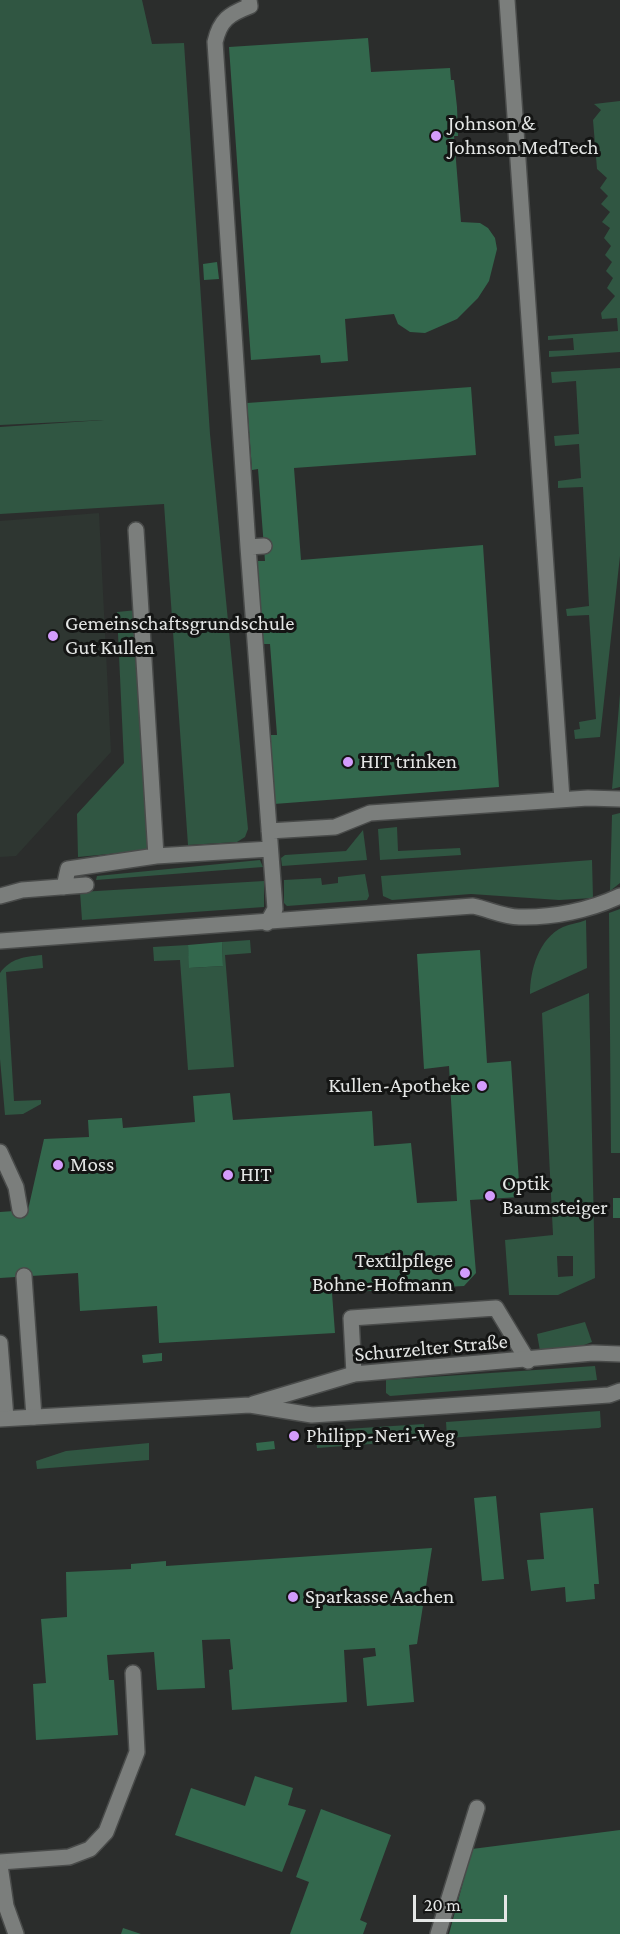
<!DOCTYPE html>
<meta charset="utf-8">
<style>
body{margin:0}
#map{position:relative;width:620px;height:1934px;overflow:hidden;background:#2b2d2c;font-family:"Crimson Pro",serif}
canvas{display:block}
.scale{position:absolute;left:413px;top:1895px;width:94px;height:27px;box-sizing:border-box;border:3px solid #e4e6e5;border-top:0;padding-left:8px;font-size:18px;line-height:21px;white-space:nowrap;color:#e4e6e5;-webkit-text-stroke:4px #141514;paint-order:stroke}
</style>
<div id="map">
<canvas width="620" height="1934"></canvas>
<div class="scale">20 m</div>
</div>
<script>
const ctx = document.querySelector('canvas').getContext('2d');
ctx.lineJoin = 'round';
function fillPath(path, color) { ctx.fillStyle = color; ctx.fill(path, 'evenodd'); }
function strokePath(path, color, width, dash) { ctx.strokeStyle = color; ctx.lineWidth = width; ctx.lineCap = dash ? 'butt' : 'round'; ctx.setLineDash(dash || []); ctx.stroke(path); }
function write(font, color, halo, rows, align = 'center') {
  ctx.font = font + ' "Crimson Pro",serif'; ctx.lineWidth = 6; ctx.setLineDash([]); ctx.textBaseline = 'middle'; ctx.strokeStyle = halo; ctx.fillStyle = color; for (const [text, x, y, turn = 0] of rows) {
    ctx.save(); ctx.translate(x, y); ctx.rotate((+turn || 0) * Math.PI / 180); ctx.textAlign = isNaN(turn) ? turn : align; if (halo) ctx.strokeText(text, 0, 0); ctx.fillText(text, 0, 0); ctx.restore();
  }
}
fillPath(new Path2D(`
 M99,513L111,752L16,856L0,857V521Z`), '#2e3631');
fillPath(new Path2D(`
 M0,0H142L152,44L184,43L210,434L248,829L245,837L237,842L188,845L164,504L0,514V427L104,420L0,425Z
 M620,101V352L549,357V351L574,350L573,338L548,340V336L618,331L617,318L602,319L601,313L615,296L607,288L613,278L606,271L612,262L605,255L611,246L604,238L610,228L602,222L610,212L601,204L608,196L600,188L607,178L597,169L593,120L601,110L594,104Z
 M620,368V556L600,737L575,739L574,730L580,729L579,722L596,719L589,615L567,616L566,609L589,606L583,487L558,488V481L581,478L579,444L555,446L554,436L579,434L576,381L552,383L551,372Z
 M137,610L150,850L78,857L77,814L124,763L117,612Z
 M620,694V787L612,789Z
 M620,813V883L610,891L612,815Z
 M397,827L398,851L460,848L461,855L380,860L378,829Z
 M363,830L367,860L282,866L281,858L285,855L346,851Z
 M260,860L263,867L96,880L97,876Z
 M592,860L593,898L559,900L471,894L392,900L383,896L381,876Z
 M365,874L369,896L367,900L287,906L284,903V880L321,878L322,885L338,883V877Z
 M264,881V907L82,920L80,892Z
 M620,909V1153H611L609,913Z
 M586,920L587,968L530,994C530,970 539,938 563,927C570,924 579,923 586,920Z
 M250,940L251,953L225,955L234,1067L188,1070L180,960L154,961L153,947L188,945L190,968L223,966L222,942Z
 M42,955L43,968L6,972L14,1101L41,1100V1104L23,1114L5,1115L0,1059V973C11,958 24,957 42,955Z
 M589,993L595,1278L558,1295H509L505,1240L553,1235L542,1013ZM573,1256V1276L558,1277L557,1256Z
 M585,1322L592,1342L576,1348L540,1351L537,1334Z
 M595,1366L597,1380L390,1396L386,1393V1380Z
 M600,1411L601,1427L599,1428L447,1438L446,1422Z
 M424,1424L425,1440L317,1448L315,1431Z
 M149,1443V1460L37,1469L36,1461L66,1451Z`), '#305642');
fillPath(new Path2D(`
 M368,38L371,72L450,68L451,80H454L457,107L458,136H454L461,222L480,223L488,228L495,238L497,249L489,281L478,298L457,319L425,333L410,332L398,324L394,314L345,319L348,361L321,363L320,355L251,360L229,47Z
 M217,262L219,279L204,280L203,264Z
 M471,387L476,455L294,468L301,560L483,545L499,787L274,804L268,735H277L270,644H263L257,561H265L258,469L252,470L247,403Z
 M222,942L223,966L189,968L188,945Z
 M480,950L487,1063L511,1061L520,1197L470,1200L476,1273L464,1286L332,1293L335,1333L159,1343L157,1306L80,1311L78,1273L0,1278V1212L28,1210L44,1139L89,1137L88,1120L122,1118L123,1128L195,1122L193,1096L230,1093L233,1120L372,1111L374,1146L411,1143L417,1203L457,1201L449,1066L424,1069L417,954Z
 M613,1198H620V1218H613Z
 M162,1353V1361L143,1363L142,1355Z
 M274,1441L275,1449L257,1451L256,1443Z
 M496,1496L504,1579L482,1581L474,1498Z
 M593,1508L599,1584H594L595,1599L566,1602L565,1587L531,1591L527,1560L544,1559L540,1513Z
 M432,1548L417,1644L409,1645L414,1702L367,1706L363,1658L376,1656L375,1648L344,1650L347,1702L232,1710L229,1670L233,1669L230,1639L202,1640L205,1688L157,1690L154,1652L107,1655L109,1680H114L118,1735L36,1740L33,1684L46,1683L41,1619L67,1617L66,1572L131,1569V1564L166,1561V1566Z
 M255,1776L293,1788L288,1805L306,1810L282,1872L175,1835L191,1788L245,1806Z
 M321,1809L391,1835L360,1920L367,1923L363,1934H290L309,1882L296,1877Z
 M620,1830V1934H449L472,1849Z
 M123,1928L141,1934H121Z`), '#33684d');
const service = new Path2D(`
 M507,0L562,799
 M264,546L248,547L275,909L267,923
 M248,547L215,42C220,20 229,14 250,6L249,0
 M269,831L335,827L370,813L588,798L620,799
 M156,856L270,849
 M64,887L68,869L156,856L136,530
 M0,896L22,890L86,885
 M0,941L473,906C488,909 504,917 519,917C553,918 590,910 620,896
 M0,1152L16,1187L20,1210
 M24,1276L34,1417
 M0,1343L6,1418
 M354,1374L351,1318L496,1308L528,1361
 M0,1862L69,1857L90,1849L106,1832L137,1752L133,1673
 M438,1934L477,1808`);
const minor = new Path2D(`
 M0,1865L6,1906L16,1934`);
const tertiary = new Path2D(`
 M253,1404L354,1374L593,1353L620,1354
 M0,1419L250,1405L312,1415L609,1395L620,1391`);
strokePath(service, '#494b4a', 18);
strokePath(minor, '#494b4a', 18);
strokePath(tertiary, '#494b4a', 18);
strokePath(service, '#7b7e7c', 15);
strokePath(minor, '#7b7e7c', 15);
strokePath(tertiary, '#7b7e7c', 15);
for (const [x, y, r, color] of [
 [436,136,6,"#d39cfc"],
 [53,636,6,"#d39cfc"],
 [348,762,6,"#d39cfc"],
 [482,1086,6,"#d39cfc"],
 [58,1165,6,"#d39cfc"],
 [228,1175,6,"#d39cfc"],
 [490,1196,6,"#d39cfc"],
 [465,1273,6,"#d39cfc"],
 [294,1436,6,"#d39cfc"],
 [293,1597,6,"#d39cfc"]
]) { const dot = new Path2D(); dot.arc(x, y, r, 0, 2 * Math.PI); ctx.fillStyle = color; ctx.fill(dot); strokePath(dot, '#141514', 2); }
write('21px', '#e4e6e5', '#141514', [
 ["Johnson &",448,124],
 ["Johnson MedTech",448,148],
 ["Gemeinschaftsgrundschule",65,624],
 ["Gut Kullen",65,648],
 ["HIT trinken",360,762],
 ["Kullen-Apotheke",470,1086,"right"],
 ["Moss",70,1165],
 ["HIT",240,1175],
 ["Optik",502,1184],
 ["Baumsteiger",502,1208],
 ["Textilpflege",453,1261,"right"],
 ["Bohne-Hofmann",453,1285,"right"],
 ["Philipp-Neri-Weg",306,1436],
 ["Sparkasse Aachen",305,1597]
], 'left');
write('21px', '#e4e6e5', '#141514', [
 ["Schurzelter Straße",431,1348,-5]
]);
</script>
